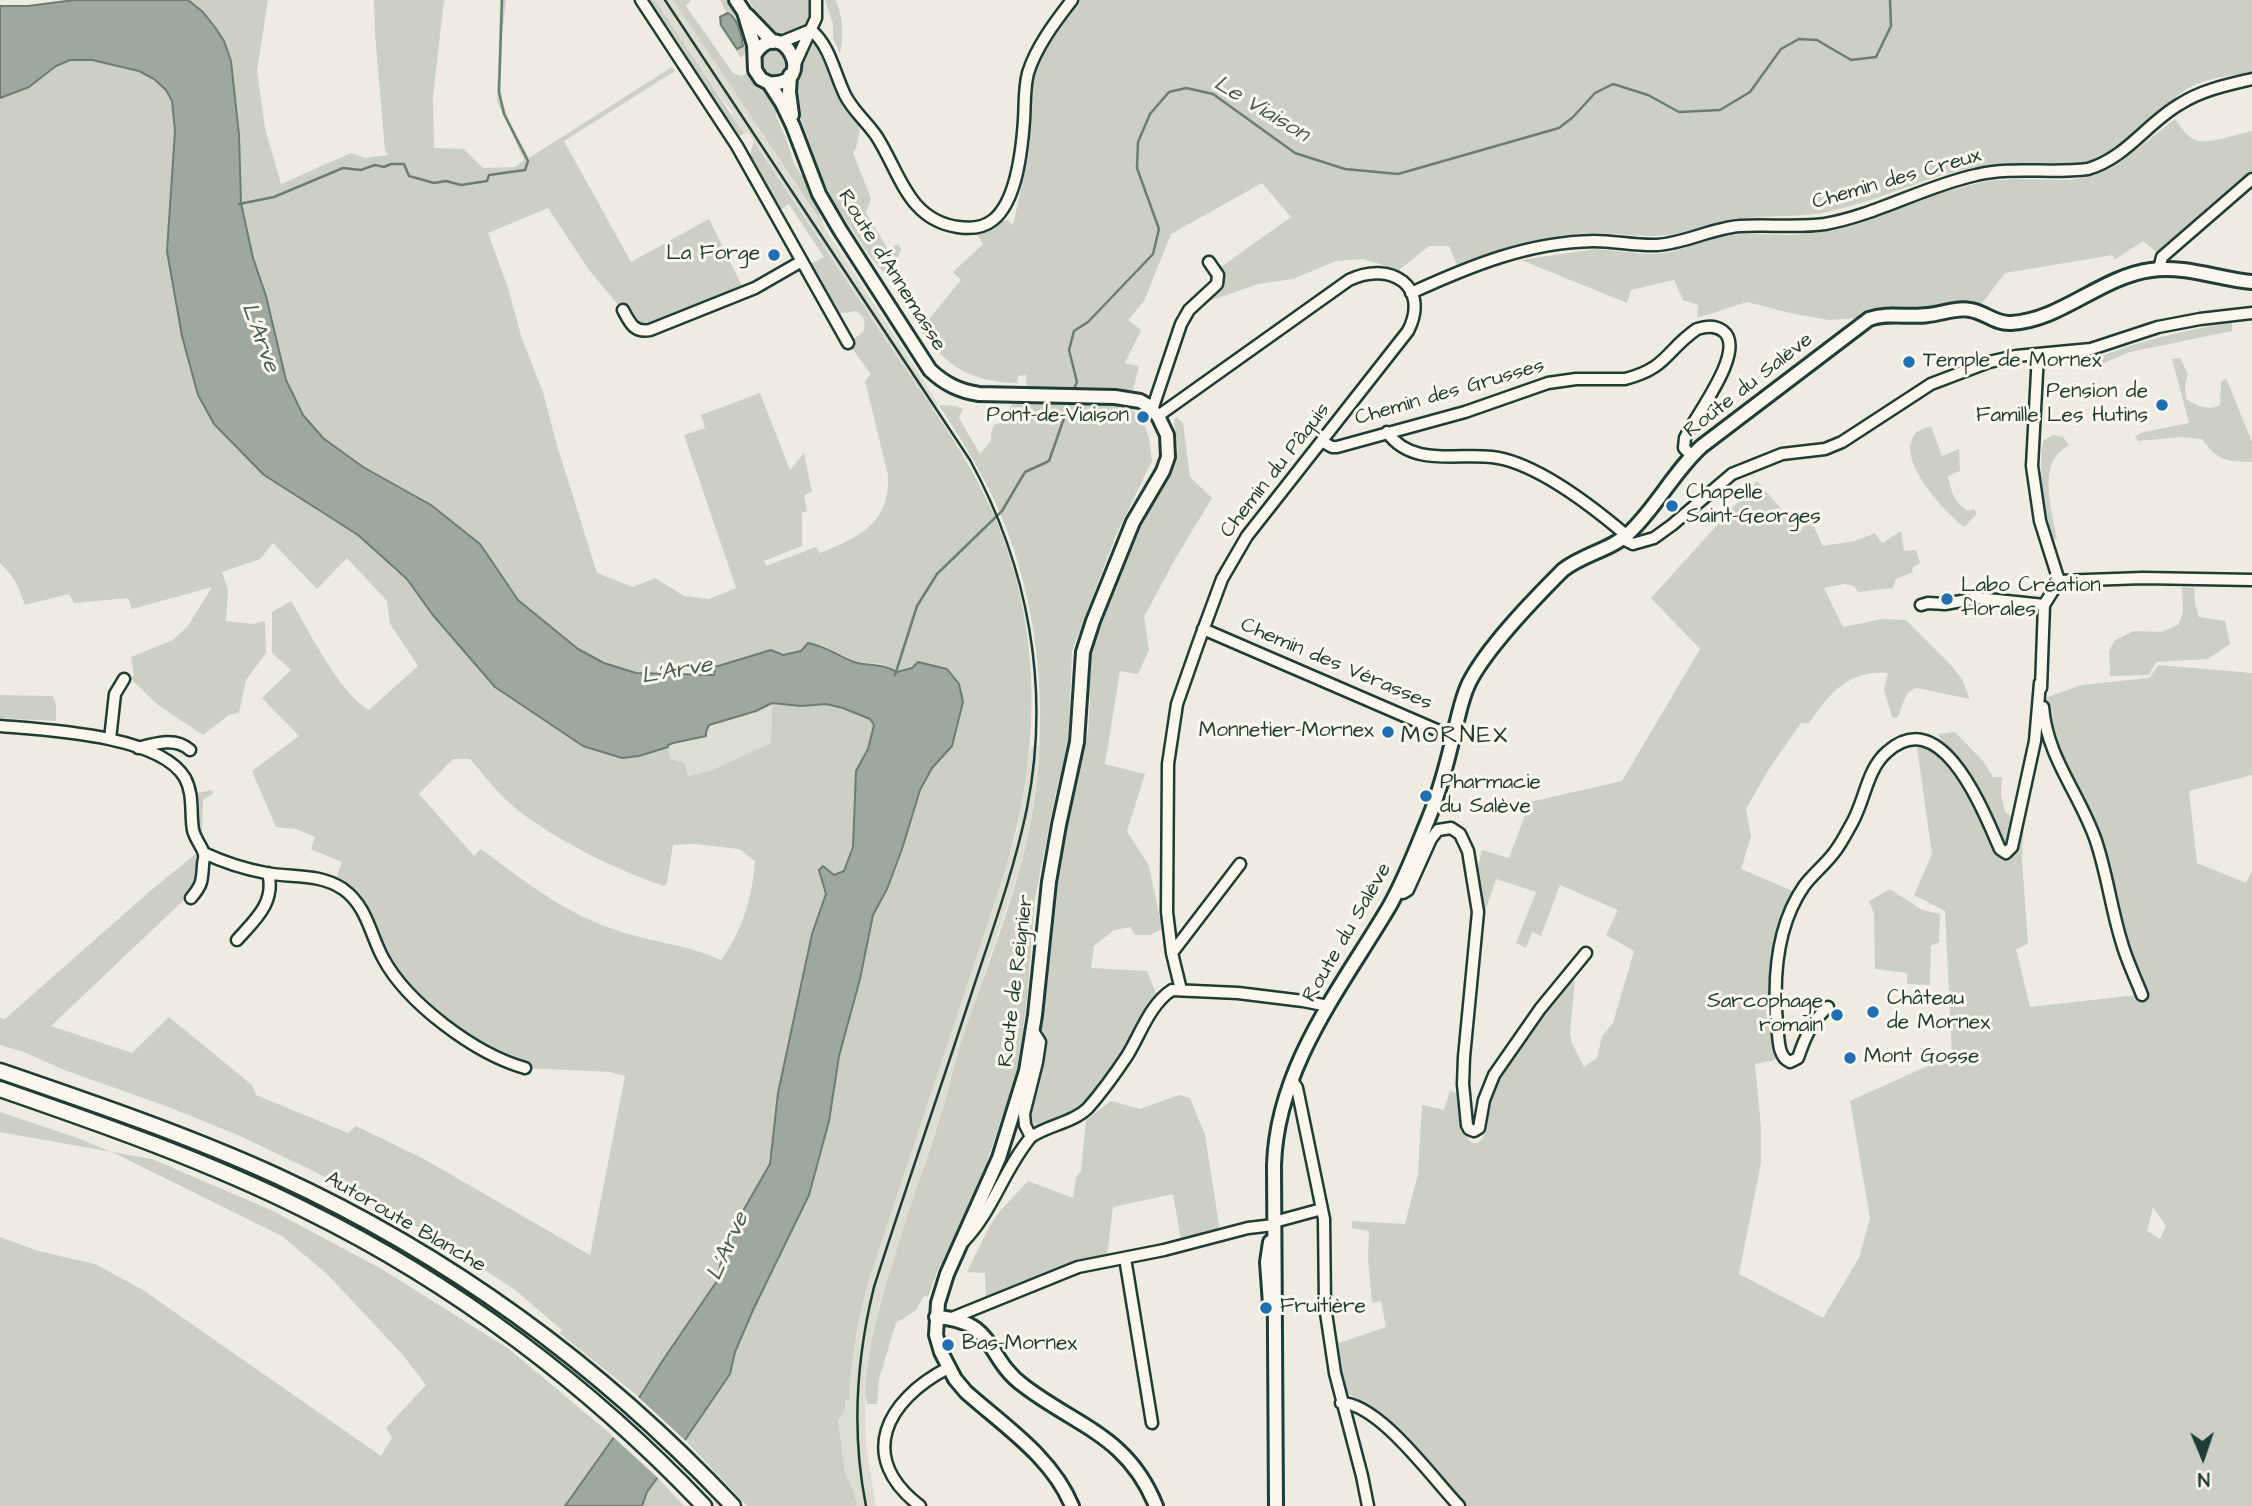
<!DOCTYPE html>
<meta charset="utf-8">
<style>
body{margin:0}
#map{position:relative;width:2252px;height:1506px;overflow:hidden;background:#eeece1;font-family:"Architects Daughter",sans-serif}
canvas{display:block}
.north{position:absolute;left:2168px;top:1422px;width:70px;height:70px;-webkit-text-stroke:5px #fbf7ec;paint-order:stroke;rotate:178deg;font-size:19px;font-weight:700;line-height:28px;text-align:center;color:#1f3d34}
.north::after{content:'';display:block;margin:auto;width:24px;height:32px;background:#1f3d34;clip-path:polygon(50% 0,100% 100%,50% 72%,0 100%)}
</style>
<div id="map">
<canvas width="2252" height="1506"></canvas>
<div class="north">N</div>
</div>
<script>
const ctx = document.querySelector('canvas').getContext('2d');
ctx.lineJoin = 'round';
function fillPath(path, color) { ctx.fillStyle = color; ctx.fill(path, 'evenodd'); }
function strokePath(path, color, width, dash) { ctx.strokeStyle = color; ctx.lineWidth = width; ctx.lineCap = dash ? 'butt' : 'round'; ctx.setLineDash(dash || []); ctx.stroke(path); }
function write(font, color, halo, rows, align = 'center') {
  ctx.font = font + ' "Architects Daughter",sans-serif'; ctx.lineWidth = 6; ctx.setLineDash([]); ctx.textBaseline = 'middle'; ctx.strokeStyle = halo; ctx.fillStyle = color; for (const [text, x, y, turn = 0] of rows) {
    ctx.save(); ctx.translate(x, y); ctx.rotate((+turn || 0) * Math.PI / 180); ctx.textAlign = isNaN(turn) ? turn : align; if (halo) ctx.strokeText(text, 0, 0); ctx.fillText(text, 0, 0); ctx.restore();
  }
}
fillPath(new Path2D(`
 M655,0H673L847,262L939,405L931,407L748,133L744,134L731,114L733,112L707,80Z
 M772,703L771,743L712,770L687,776L671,759L668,745L706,736L709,725L755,711Z
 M1031,746H1039L1036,780L1030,823L1020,868L956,1057L944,1103L879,1306L865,1401L866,1445L876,1506H857L854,1492L845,1473L838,1420L845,1409V1400L849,1399L851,1367L860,1314L868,1283L1006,868L1017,833Z`), '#ddddd2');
fillPath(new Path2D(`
 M188,0H268L257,71L265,128L281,184L351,153L365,158L388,155L385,151L375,34L374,0H444L433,97L434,148L464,149L483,168L515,167L524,160L497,101L500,0H506C503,31 495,73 503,103C508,122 520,140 529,158L672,67L675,71L564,141L631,262L709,219L745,292L640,331L589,270L548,208L488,233L508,288L522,339L543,392L556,442L597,573L633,587L655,578L684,596L709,599L736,588L684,435L705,428L701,415L760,393L790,470L804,453L812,492L804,495L807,511L802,513V546L764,561L766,566L816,547L820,553C860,537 890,523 888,475L865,381L871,374L848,343L863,332C867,323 864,316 856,311L837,314L830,299L825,303L805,267L824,257L789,204L775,213C762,190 742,169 754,142C800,211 846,280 892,349C923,395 956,439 981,488C1043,607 1044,742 1006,868L868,1283C857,1322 851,1360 849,1400H845V1409L838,1420L845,1473L854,1492L857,1506H747L685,1440L730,1374L735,1352L753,1310L774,1269L829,1122L839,1056L860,979L873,915L887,889L902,849L920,790L932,768L952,746L959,684L947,669L919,662L912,668L897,672L881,664L856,662L822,645L783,655L771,651L715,667L710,671L677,670V674L636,673L604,663L578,649L518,600L502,579L323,438L303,415L286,380L266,296L253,258L241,203L239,135L231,61L203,12Z
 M649,0H655L744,134L737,137L679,43Z
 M673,0H691L686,6L733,73L741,76L748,73L757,85L766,90L776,104V116L786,138L794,164L808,185L824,226Z
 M720,0H726L741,26L746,51L741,58L719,25L720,17L727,13Z
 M749,0H812C812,5 813,12 811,17C805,30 786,37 773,30C762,24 755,11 749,0Z
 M825,0H836C843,19 844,34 840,54L833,38V24Z
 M1080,0H2252V72C2229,76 2201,78 2181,93C2155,112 2120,156 2089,162C2077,165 2064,164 2052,163C2027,163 2003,163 1978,167C1927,175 1882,200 1831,211C1802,218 1772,215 1742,218C1720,219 1701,229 1680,233C1649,240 1617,232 1585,233C1541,236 1498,248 1457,265L1449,246H1429L1399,270L1363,259L1336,261L1293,279L1258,284L1209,301L1208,299L1222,289L1224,279L1221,267L1291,217L1262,183L1171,234L1144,301L1128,320L1141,330L1125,363L1139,366L1133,390L1027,389L1026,375L1018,376L1017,383C971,382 946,366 920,330L961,280L953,272L983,244L976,233C987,230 996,221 1007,220L1013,225L1029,152L1031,86L1035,75L1040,58Z
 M811,43L821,47L844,102L859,122L860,129L856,148L853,153L871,198L866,213L888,249L898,244L901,249L896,264L884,273L868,254L835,204L823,181L798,111L795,84L801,71L805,55Z
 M760 63a14 14 0 1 1 28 0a14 14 0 1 1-28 0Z
 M70,60C102,61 155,65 171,98C175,107 175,120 175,131L182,336L198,395L214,424L318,511L358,535L407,579L432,614L639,756L668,747L671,759L684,763L688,776L712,770L771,743L772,703L801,706L826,704L843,708L870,719L874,725L868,749L856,771L853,847L844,872L834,875L823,866L819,870L826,894L812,934L778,1093L770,1163L725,1242L717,1281L639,1397L559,1333L562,1330L515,1290L465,1257L395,1213L309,1169L238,1135L166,1106L64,1070L24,1052L0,1045V1018L5,1019L150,891L197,853L194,885L187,897L51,1026L132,1053L169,1017L252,1085L256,1095L348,1133L356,1126L424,1159L590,1255L625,1076L610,1072L525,1068L523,1062C480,1047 422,1012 397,972C377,939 373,899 335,881L342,862L311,849L315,837L296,829L276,827L252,771L299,736L262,698L291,670L272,653V612L291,601C309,631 339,693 369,710L418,666L390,624L387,601L347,558L317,589L273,543L260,559L222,572L228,590L226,621L253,624L265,621L266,653L246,680L239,713L229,715L203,735L158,705L131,679L134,675L131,657L173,640L188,626L212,587L132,609L128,598L74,603L69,594L25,605C17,583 17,581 0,563V98L29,87L56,66ZM453,759H470C484,775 498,794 514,807C555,840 614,869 664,886L667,883L673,845L695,844L739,849L755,861C753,894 742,933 721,960C686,944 649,942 613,929C563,912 523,880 481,849L474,856L419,794Z
 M2175,119C2180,126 2187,137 2195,140C2209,145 2237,134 2252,131V171L2156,252L2143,241L2114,260L2113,255L2005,273L1980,306L1954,303L1916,311L1883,309L1872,311L1856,318L1829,320L1790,313L1747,302L1697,318L1698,305L1683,300L1674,280L1631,290L1627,303L1521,260L1595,249L1647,254L1667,253L1723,236L1745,234L1794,235L1832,231L1859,224L1931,195L1987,181L2015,179L2070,180L2093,176L2108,170L2122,161Z
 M2232,322V331L2130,352L2089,369L2086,363C2133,341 2181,332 2232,322Z
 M2180,358L2188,374L2185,385L2186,399C2197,406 2208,411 2220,405L2221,382L2226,378L2252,442V462C2226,462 2217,460 2202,439L2182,437L2138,441L2135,436L2144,432L2189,423L2172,359Z
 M1014,400L1118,403L1130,407L1144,424L1149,438L1152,461L1116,535L1072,651L1068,744L1054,801L1035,899L1027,999L1017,1072L984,1171L968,1210L937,1272L928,1297L924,1296L916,1310L896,1323L879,1379L877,1404H867C863,1389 867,1372 869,1357C877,1306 894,1258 910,1209C921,1174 934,1139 944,1104C951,1080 956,1056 964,1033C983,978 1005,923 1020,868C1053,750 1046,617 997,506C981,470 960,438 939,405L956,406L963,409L959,418L980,454L991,441V433L994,425L1003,422Z
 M1176,417L1183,423L1190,477L1212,498L1174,561L1144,617L1149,650L1138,674L1120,671L1105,764L1145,774L1127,831L1149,866L1162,929L1150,935H1135L1130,927L1114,930L1094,946L1091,968L1147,971L1157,996L1109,1073L1079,1109L1036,1125L1032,1123L1030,1116L1045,1040L1040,1024L1051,926L1067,823L1088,733L1090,702L1088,678L1090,656L1098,630L1135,537L1148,510L1172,473L1177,461L1178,447L1174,423Z
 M1931,426L1942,456L1959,449L1960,471L1948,476C1951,491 1954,503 1968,511L1974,509L1977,514L1964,527C1945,512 1910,474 1910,448C1910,443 1913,437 1916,432Z
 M2053,435L2063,437L2069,445C2065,448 2059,452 2056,456C2041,476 2053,517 2057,539L2051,540C2044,507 2038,475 2043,441Z
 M1757,481L1799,530L1811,521L1823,546L1855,541L1875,533L1882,543L1901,531L1904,551L1916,550L1920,563L1912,568L1913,572L1896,579L1893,588L1858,592L1854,586L1844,584L1824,588L1843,627L1882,619L1906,620L1949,663L1962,679L1970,699L1917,688C1901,693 1905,706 1897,718L1892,717L1884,689L1888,673C1848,670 1830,693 1809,723H1801L1767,772L1746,809L1751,836L1741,869L1795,892L1774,953L1770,981L1775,1060L1755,1064L1761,1128V1163L1739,1274L1823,1318L1859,1258L1870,1218L1850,1101L1952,1055L1945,911L1914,895L1932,854L1917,747L1932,749L1961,779L1994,849L2004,858L2013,856L2024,821L2022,859L2028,944L2016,949L2030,1007L2137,995L2128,953L2074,787L2053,739L2045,698L2081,685L2149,678L2159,665L2252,673V775L2189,791L2197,863L2246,883L2252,871V1506H1464L1444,1480L1385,1417L1346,1392L1336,1344L1386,1327L1381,1301L1372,1303L1368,1259L1369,1231L1352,1228V1221L1405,1224L1418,1174L1422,1105L1444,1110L1450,1091L1459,1094C1461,1111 1459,1131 1472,1143H1478L1483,1138L1495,1083L1571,977L1575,979L1570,1033L1572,1043L1584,1067L1597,1058L1602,1036L1613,1023L1634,951L1606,935L1618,910L1560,885L1541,936L1532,932L1526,948L1516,943L1536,892L1496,879L1485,911L1481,910L1478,867L1482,850L1509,858L1530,802L1622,781L1700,649L1651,598ZM2153,1207L2166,1226L2160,1239L2147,1231Z
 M2182,587L2194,588L2195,604L2199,617L2225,621L2230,644L2208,659L2156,662L2149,675L2110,676L2109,651L2115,640L2134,631L2162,632L2179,624L2183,612Z
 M0,695L53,696L56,705V721L0,718Z
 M1955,732L1983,761L1993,777H2002L2001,795L2005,812L2014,818L2008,843L2004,846L1970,776L1945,747L1938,734Z
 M211,790L214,793L203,800L202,832H198L197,793Z
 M1890,889L1922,910L1940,914L1939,943L1931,945L1930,985L1907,984V973L1875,969L1874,914L1869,901Z
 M1179,1095L1190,1098L1205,1135L1220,1231L1181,1240L1173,1194L1113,1207L1107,1256L1074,1263L986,1300L985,1273L967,1272L989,1227L1000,1211L1028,1181L1073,1198L1076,1177L1081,1171L1086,1120L1111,1101L1140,1109Z
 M0,1112L80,1139L112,1152L152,1159L271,1210L380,1268L509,1349L614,1437L565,1506H0V1237L38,1251L95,1264L143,1290L381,1456L392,1438L386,1428L426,1385L402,1354L327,1274L282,1236L112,1152L0,1132Z
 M657,1477L684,1506H642L647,1492Z`), '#cbcfc4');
const water = new Path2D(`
 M74,0H188L203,12L217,30L224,41L231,61L239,135L241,203L253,258L266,296L286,380L303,415L323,438L363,467L431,505L480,544L518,600L578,649L604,663L636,673L714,675L715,667L771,650L783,655L801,651L808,643C826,646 838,656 854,662C870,667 879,662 897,672L912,668L918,662L947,669L959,684L963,702L952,746L932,768L920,790L902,849L887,889L873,915L860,979L839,1056L829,1121L809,1195L753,1310L735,1352L730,1374L685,1440L647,1492L642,1506H565L614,1437L663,1360L717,1281L725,1242L770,1164L778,1093L812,934L826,894L819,870L823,866L834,875L844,871L853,847L856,771L868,749L874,725L870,719L843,708L826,704L801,706L772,703L756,711L709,725L706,732V736L673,743L668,745V747L639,756L622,758L583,746L495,687L432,614L407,579L358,535L264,475L214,424L198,395L182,336L167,251L175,131L172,101L166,90L154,79L139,71L92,60H70L56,66L29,87L0,98V6H28Z
 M728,13C738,19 741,34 743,46L737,49L721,25L720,17Z`);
fillPath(water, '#9fa89f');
strokePath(water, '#6c7d74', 2);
fillPath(new Path2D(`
 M636,1395L688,1443L659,1479L611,1435Z`), '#eeece1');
strokePath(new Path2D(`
 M239,204L274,197L343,168L361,170L375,165L384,167L391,164H404L409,176L434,183L446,181L461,185L487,181L489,175L525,170L528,161L504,114L499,92L502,0
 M1073,391L1077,382L1069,350L1074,331L1088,322L1153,254L1159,229L1137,168L1138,142L1150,114L1169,92L1186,88L1213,94L1295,153L1345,169L1398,174L1559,128L1573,117L1595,93L1613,84L1648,95L1679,112L1720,110L1750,92L1781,49L1799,39L1817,40L1851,60L1876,57L1891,26L1890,0
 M895,675L917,606L937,574L1002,511L1025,472L1049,461L1070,401`), '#6c7d74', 2.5);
const minor = new Path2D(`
 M641,0L737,146L848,343
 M811,30C830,46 834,72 845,95C853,111 867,122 877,137C900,173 908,220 958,227C971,229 983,228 993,220C1017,201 1022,149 1024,120C1025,105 1024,88 1028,73C1036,47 1055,22 1072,0
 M779,43L811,30
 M795,64L816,18V0
 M2159,269L2162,257L2252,179
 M1411,293C1470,266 1528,242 1594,241C1615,241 1636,246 1657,245C1686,243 1712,228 1740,226C1768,224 1797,228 1825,224C1876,215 1925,186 1976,175C2013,166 2051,174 2088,169C2126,158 2147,123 2180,104C2202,90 2227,85 2252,79
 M623,310C630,323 634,333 650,330L755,288L802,261
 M2038,354L2032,466L2040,521L2059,581
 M1152,410L1181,324L1189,310L1217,284L1218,275L1209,262
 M1158,416L1349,280C1390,260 1431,286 1408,331L1247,536L1222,579L1198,644L1177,704L1168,764L1167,912L1172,953L1181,990
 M1387,432C1411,467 1457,453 1492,457C1536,462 1593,507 1626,535
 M1323,442L1332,447H1337L1465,412L1548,383L1576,379H1625C1668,368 1666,350 1697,329C1706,326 1715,325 1723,331C1748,350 1694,417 1685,438L1684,448L1691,455
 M1621,538L1633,544L1654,538L1672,525L1732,474L1782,454L1825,449L1842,442L1931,384L1989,362L2016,356L2091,349L2158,327L2200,319L2252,313
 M2059,581L2143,578L2252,580
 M1921,605L1928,603L1945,604L1978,598L2044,605
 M1203,629L1453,737
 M2041,688L2044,605L2059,581
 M2043,707C2047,758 2080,794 2096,841C2107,874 2111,907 2121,940C2126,959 2135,977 2142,995
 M0,726C47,730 160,735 185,778C194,795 190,812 193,830C195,839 203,848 204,854C205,858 203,861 203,865C202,882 202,885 191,898
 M110,739L115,694L124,679
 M138,748C156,743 176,737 190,750
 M204,853C223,862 245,869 266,873C293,878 319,873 343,889C367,906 370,934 383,958C407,1003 475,1054 525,1068
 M1397,891L1403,893L1408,890L1431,839L1438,830L1451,828L1460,834L1468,851L1478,912L1464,1057L1463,1084L1467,1125L1469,1129L1474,1131L1479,1128L1484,1100L1494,1075L1540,1009L1586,953
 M237,940C255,920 276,902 268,873
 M1172,953L1240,864
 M1828,1007C1812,1021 1805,1037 1798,1058L1790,1062C1777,1057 1779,1037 1777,1024C1773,978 1777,925 1804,886C1814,873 1827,863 1836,850C1842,842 1847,832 1852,823C1865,800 1867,769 1887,752C1942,702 1984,813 2000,849L2006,853L2012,847L2035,741L2040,683
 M1033,1031L1040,1042L1037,1062L1024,1114L1025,1125L1031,1137C1048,1125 1073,1123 1088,1108C1102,1092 1115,1074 1127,1056C1140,1035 1150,1004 1172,990L1238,993L1303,1001L1328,1006
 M1292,1080L1297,1088L1324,1219L1325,1306L1335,1373L1362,1476L1368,1506
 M1274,1222L1322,1209
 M964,1241C993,1211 1004,1169 1031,1137
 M1125,1258L1152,1423
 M952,1318L1078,1267L1164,1250L1248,1228L1274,1225
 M1341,1403C1379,1403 1433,1479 1459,1506
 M920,1506C856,1457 886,1400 948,1368`);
const major = new Path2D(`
 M736,0L744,12L754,45L755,70L761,79L769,83L782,103L793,126L819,194L840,230L930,370C945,384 959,391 979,394L1115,397L1140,401L1147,405L1158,416L1167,435L1168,457L1163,471L1133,522L1093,621L1083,652L1077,742L1059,825L1049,882L1035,1015L1026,1071L999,1158L947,1274L938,1303L936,1335L941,1352L955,1379L966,1392C1004,1426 1052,1457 1072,1506
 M747,15L773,42
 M755,54C782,12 820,87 769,83
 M790,75L789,92L792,115
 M1270,1242L1267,1262L1270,1304
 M936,1317C998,1321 984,1357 1024,1386C1078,1427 1128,1436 1156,1506
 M1276,1506L1274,1165C1277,1067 1341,988 1389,907C1405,879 1416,849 1428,820C1440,791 1448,760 1455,729C1459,714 1462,697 1469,683C1487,647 1534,599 1563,570C1583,554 1611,550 1629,533C1656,508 1674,471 1702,446L1869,319C1888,312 1908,318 1928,315C1941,314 1957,307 1970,310C1985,312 1995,324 2011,323C2062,320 2100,277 2151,270C2184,265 2219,279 2252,282`);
const highway = new Path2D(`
 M0,1071C93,1103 187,1135 277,1176C449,1255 603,1368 733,1506
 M0,1089C104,1125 207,1161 305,1210C454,1283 590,1386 704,1506`);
strokePath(minor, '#1f3d34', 15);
strokePath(major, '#1f3d34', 18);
strokePath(highway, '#1f3d34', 19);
strokePath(minor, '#fbf7ec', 10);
strokePath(major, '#fbf7ec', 12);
strokePath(highway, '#fbf7ec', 14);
strokePath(new Path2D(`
 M665,0L970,460C1028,566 1051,688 1027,808C1014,871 991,934 971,995C939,1093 905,1190 874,1287C856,1360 851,1431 866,1506`), '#1f3d34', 2.5);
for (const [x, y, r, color] of [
 [774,255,7,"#1f6fb2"],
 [1909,362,7,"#1f6fb2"],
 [2162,405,7,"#1f6fb2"],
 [1143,417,7,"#1f6fb2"],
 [1672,506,7,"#1f6fb2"],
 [1947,599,7,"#1f6fb2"],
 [1388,732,7,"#1f6fb2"],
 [1426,796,7,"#1f6fb2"],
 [1873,1012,7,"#1f6fb2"],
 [1837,1015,7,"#1f6fb2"],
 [1850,1058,7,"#1f6fb2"],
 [1266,1308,7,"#1f6fb2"],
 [948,1345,7,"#1f6fb2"]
]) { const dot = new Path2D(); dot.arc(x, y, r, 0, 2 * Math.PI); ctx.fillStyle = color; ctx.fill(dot); strokePath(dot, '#fbf7ec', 2.5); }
write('21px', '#1f3d34', '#fbf7ec', [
 ["Chemin des Creux",1897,180,-16],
 ["Route d'Annemasse",891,271,58],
 ["Route du Salève",1749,386,-38],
 ["Chemin des Grusses",1450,393,-16],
 ["Chemin du Pâquis",1276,471,-52],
 ["Chemin des Vérasses",1336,665,23],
 ["Route du Salève",1348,933,-60],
 ["Route de Reignier",1017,981,-83],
 ["Autoroute Blanche",405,1223,30]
]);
write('21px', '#1f3d34', '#fbf7ec', [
 ["La Forge",760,255,"right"],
 ["Temple de Mornex",1923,362],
 ["Pension de",2148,393,"right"],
 ["Famille Les Hutins",2148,417,"right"],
 ["Pont-de-Viaison",1129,417,"right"],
 ["Chapelle",1686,494],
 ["Saint-Georges",1686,518],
 ["Labo Création",1961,587],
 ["florales",1961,611],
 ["Monnetier-Mornex",1374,732,"right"],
 ["Pharmacie",1440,784],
 ["du Salève",1440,808],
 ["Château",1887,1000],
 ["de Mornex",1887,1024],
 ["Sarcophage",1823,1003,"right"],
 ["romain",1823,1027,"right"],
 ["Mont Gosse",1864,1058],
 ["Fruitière",1280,1308],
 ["Bas-Mornex",962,1345]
], 'left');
write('italic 23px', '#455d54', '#fbf7ec', [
 ["Le Viaison",1261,110,31],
 ["L'Arve",259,338,70],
 ["L'Arve",677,672,-10],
 ["L'Arve",729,1247,-66]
]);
ctx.letterSpacing = '2px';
write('24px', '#1f3d34', '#fbf7ec', [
 ["MORNEX",1455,737]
]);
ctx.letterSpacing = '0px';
</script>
